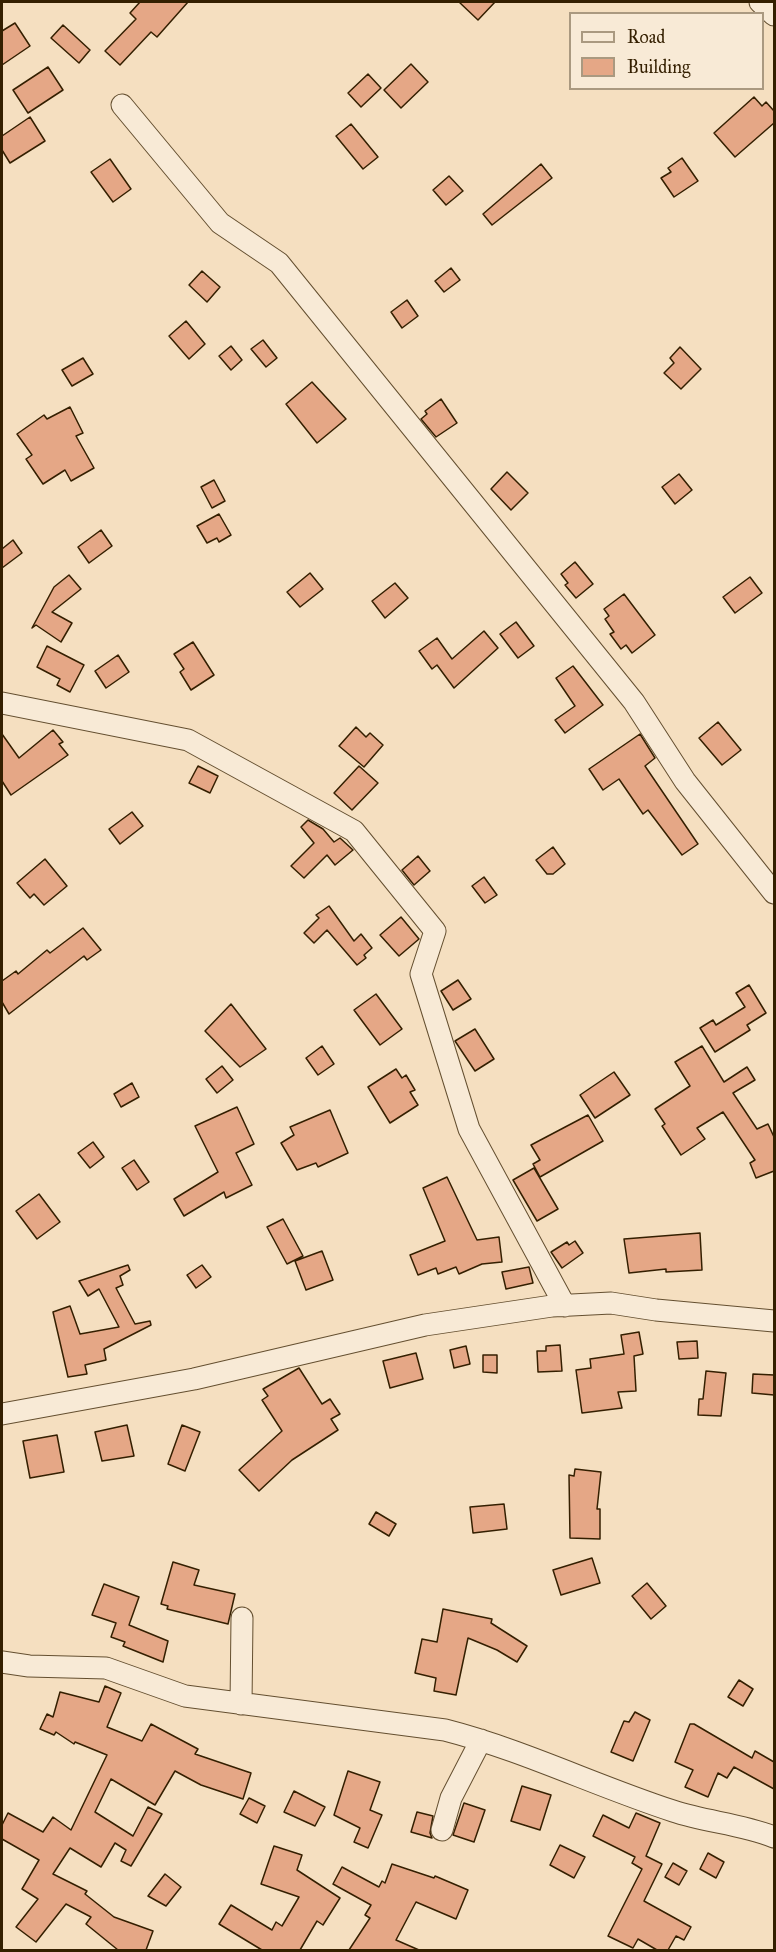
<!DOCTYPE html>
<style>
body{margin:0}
#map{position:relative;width:776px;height:1952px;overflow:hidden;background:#f5dfc0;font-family:"IM FELL Great Primer",serif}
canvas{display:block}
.frame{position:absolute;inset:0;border:3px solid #341f00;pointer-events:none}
.legend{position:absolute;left:569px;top:12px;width:195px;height:78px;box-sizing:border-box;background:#f8ead6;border:2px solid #aa9980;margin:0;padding:8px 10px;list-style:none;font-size:18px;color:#341f00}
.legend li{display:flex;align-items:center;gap:12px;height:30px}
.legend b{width:30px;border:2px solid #aa9980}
</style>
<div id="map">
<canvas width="776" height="1952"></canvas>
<div class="frame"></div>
<ul class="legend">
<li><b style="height:8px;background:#f8ead6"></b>Road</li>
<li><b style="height:16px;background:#e5a786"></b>Building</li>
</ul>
</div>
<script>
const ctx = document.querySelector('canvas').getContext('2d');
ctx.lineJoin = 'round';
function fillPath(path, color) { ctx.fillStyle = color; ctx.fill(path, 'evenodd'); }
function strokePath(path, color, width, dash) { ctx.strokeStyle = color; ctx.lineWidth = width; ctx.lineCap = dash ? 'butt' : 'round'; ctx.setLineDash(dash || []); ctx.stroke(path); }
const building = new Path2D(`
 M140,2H188L157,37L151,32L120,65L105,51L136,19L130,13Z
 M459,2H495L478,20Z
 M15,23L30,46L2,65V31Z
 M63,25L90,50L79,63L51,38Z
 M411,64L428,82L401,108L384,90Z
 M48,67L63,90L28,113L13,90Z
 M368,74L381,88L361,107L348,93Z
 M754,97L762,106L766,102L774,111V123L735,157L714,133Z
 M30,117L45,141L10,163L2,150V136Z
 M351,124L378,157L363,169L336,136Z
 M682,158L698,181L674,197L661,178L671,172L668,168Z
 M110,159L131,189L113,202L91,172Z
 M541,164L552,178L492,225L483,214Z
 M449,176L463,191L446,205L433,190Z
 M451,268L460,280L444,292L435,281Z
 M202,271L220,287L207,302L189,285Z
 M407,300L418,316L402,328L391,312Z
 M186,321L205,344L189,359L169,336Z
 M263,340L277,358L266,367L251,349Z
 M231,346L242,360L231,370L219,356Z
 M680,347L701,369L681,389L664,373L674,363L670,358Z
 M83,358L93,374L72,386L62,370Z
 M312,382L346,419L317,443L286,404Z
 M441,399L457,423L436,437L421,419L427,414L425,411Z
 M70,407L83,433L76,436L94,468L71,481L65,470L43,484L26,459L32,455L17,434L44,415L47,419Z
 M507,472L528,493L511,510L491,489Z
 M679,474L692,490L675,504L662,487Z
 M214,480L225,501L212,508L201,487Z
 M219,514L231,535L219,542L217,538L207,543L197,526Z
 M101,530L112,546L89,563L78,547Z
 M13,540L22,553L2,568V549Z
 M575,562L593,584L576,598L565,585L568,583L561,574Z
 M310,573L323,589L300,607L287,592Z
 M69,575L81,589L52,612L72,623L61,642L36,625L32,628L54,587Z
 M750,577L762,593L735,613L723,597Z
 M395,583L408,598L385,618L372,601Z
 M624,594L655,635L632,653L626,645L621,649L610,634L614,632L605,619L609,616L604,609Z
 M516,622L534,646L518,658L500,634Z
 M484,631L498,648L454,688L437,665L432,669L419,651L437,638L452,659Z
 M193,642L214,675L191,690L180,672L184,669L174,654Z
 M47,646L84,665L70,692L57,685L60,679L37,667Z
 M118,655L129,672L106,688L95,671Z
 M573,666L603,705L565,733L555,720L575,706L556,678Z
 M718,722L741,750L722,765L699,738Z
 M356,727L366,737L370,733L383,745L364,767L339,746Z
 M53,730L63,742L59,744L68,755L11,795L2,781V734L19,758Z
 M640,734L655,758L645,766L698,844L682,855L648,810L643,814L619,779L603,790L589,769Z
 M198,766L218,776L210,793L189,783Z
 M359,766L378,783L352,810L334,793Z
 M132,812L143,826L120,844L109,829Z
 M308,820L323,829L334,842L340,838L353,850L335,865L327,855L304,878L291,866L314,843L301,827Z
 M553,847L565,864L553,874H547L536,860Z
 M418,856L430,871L414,885L402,870Z
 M45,859L67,886L44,905L34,894L30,898L17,883Z
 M484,877L497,895L485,903L472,886Z
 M329,906L354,941L361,934L372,948L364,955L366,958L357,965L327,930L314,943L304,933L319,918L316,915Z
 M401,917L419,939L399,956L380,935Z
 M83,928L101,950L87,960L84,956L9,1014L2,1002V981L16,971L18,974L47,950L50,953Z
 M458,980L471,999L453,1010L441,991Z
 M749,985L766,1013L747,1025L750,1030L715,1052L700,1028L713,1020L716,1025L745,1007L736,993Z
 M376,994L402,1029L380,1045L354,1010Z
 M231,1004L266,1049L240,1067L205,1031Z
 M475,1029L494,1059L475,1071L455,1041Z
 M322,1046L334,1064L318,1075L306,1058Z
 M702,1046L724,1082L747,1067L755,1080L733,1093L757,1129L768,1124L774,1137V1171L756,1178L750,1163L755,1160L723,1112L697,1128L705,1139L681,1155L662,1126L665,1124L655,1109L690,1086L675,1062Z
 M222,1066L233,1080L217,1093L206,1079Z
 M396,1069L402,1078L406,1075L415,1090L410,1092L418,1105L390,1123L368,1087Z
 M614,1072L630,1095L595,1118L580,1095Z
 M132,1083L139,1097L121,1107L114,1094Z
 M237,1107L254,1144L236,1153L252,1185L226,1198L224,1192L184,1216L174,1199L218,1172L195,1126Z
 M330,1110L348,1153L318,1167L316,1163L297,1170L281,1143L294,1135L290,1127Z
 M588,1115L603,1141L540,1177L533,1164L540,1160L531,1145Z
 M93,1142L104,1157L90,1168L78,1153Z
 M134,1160L149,1182L137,1190L122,1168Z
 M534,1168L558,1209L537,1221L513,1180Z
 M447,1177L477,1240L499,1237L502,1262L482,1264L459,1274L456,1267L438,1274L436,1268L418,1275L410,1255L445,1241L423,1188Z
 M39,1194L60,1222L37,1239L16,1211Z
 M283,1219L303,1256L287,1264L267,1227Z
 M700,1233L702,1270L666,1272V1269L629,1273L624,1239Z
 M575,1241L583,1253L562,1268L551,1252L567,1242L569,1245Z
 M322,1251L333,1280L306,1290L295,1261Z
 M128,1265L130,1270L120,1276L123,1285L116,1288L135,1324L150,1321L151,1325L104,1349L106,1360L85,1365L87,1374L68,1377L53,1312L70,1306L80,1334L119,1327L99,1289L88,1296L79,1281Z
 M202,1265L211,1277L196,1288L187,1275Z
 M529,1267L533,1283L506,1289L502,1272Z
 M639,1332L643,1354L634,1356L636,1391L618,1392L622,1408L582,1413L576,1370L591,1368L590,1359L624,1354L621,1335Z
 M697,1341L698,1358L679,1359L677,1342Z
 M560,1345L562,1371L538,1372L537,1351H546V1346Z
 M466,1346L470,1364L454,1368L450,1350Z
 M416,1353L423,1379L390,1388L383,1361Z
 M483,1355H497V1373L483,1372Z
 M299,1368L322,1404L330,1399L340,1414L331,1419L338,1430L292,1460L259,1491L239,1470L282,1431L262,1400L268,1396L263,1389Z
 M706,1371L726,1373L721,1416L698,1415L699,1399H703Z
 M753,1374L774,1375V1395L752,1393Z
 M127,1425L134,1456L102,1461L95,1432Z
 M182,1425L200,1432L185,1471L168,1464Z
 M57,1435L64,1472L30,1478L23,1441Z
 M575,1469L601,1472L597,1509H600V1539L570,1538L569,1475L574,1476Z
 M504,1504L507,1529L473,1533L470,1507Z
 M376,1512L396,1524L389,1536L369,1524Z
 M592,1558L600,1583L561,1595L553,1570Z
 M173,1562L199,1570L194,1585L235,1594L228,1624L167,1609L168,1606L161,1604Z
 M647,1583L666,1606L651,1619L632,1596Z
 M104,1584L139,1597L129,1625L168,1641L163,1662L123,1646L125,1642L111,1637L116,1623L92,1615Z
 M443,1609L492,1619L491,1623L527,1646L517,1662L497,1650L468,1638L456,1695L434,1691L436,1678L415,1673L422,1639L437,1642Z
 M739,1680L753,1689L743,1706L728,1697Z
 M105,1686L121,1693L107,1727L142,1741L151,1724L198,1749L195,1754L251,1773L243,1799L201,1785L175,1771L155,1805L111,1779L95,1812L133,1836L148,1807L162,1814L131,1866L121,1861L126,1850L115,1843L101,1867L70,1848L53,1874L87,1891L85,1894L114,1917L153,1931L146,1950H118L86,1924L91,1917L66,1904L36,1942L16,1927L38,1899L22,1889L39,1860L2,1839V1825L8,1813L43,1832L53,1817L71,1830L107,1755L75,1742L74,1744L56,1732L54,1735L40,1729L47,1714L53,1717L60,1692L99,1702Z
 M635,1712L650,1720L633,1761L611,1752L624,1721L629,1722Z
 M690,1724H694L752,1758L755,1751L774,1762V1789L734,1767L727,1778L718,1773L708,1797L685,1787L693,1770L675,1762Z
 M348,1771L380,1782L370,1810L382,1815L368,1848L354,1842L360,1828L334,1815Z
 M522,1786L551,1795L540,1830L511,1821Z
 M294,1791L325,1807L315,1826L284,1812Z
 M249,1798L265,1806L257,1823L240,1814Z
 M464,1803L485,1810L474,1842L453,1835Z
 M417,1812L433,1816L430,1833L432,1838L411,1832Z
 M636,1813L660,1823L646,1856L662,1864L644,1901L691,1927L684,1940L676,1936L668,1950H657L638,1939L633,1948L608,1936L642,1869L632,1863L635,1857L593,1836L603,1815L629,1828Z
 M560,1845L585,1857L574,1878L550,1865Z
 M274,1846L302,1855L297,1870L340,1898L323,1925L317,1921L300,1950H262L219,1924L231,1905L272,1930L276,1922L282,1926L299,1897L261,1884Z
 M708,1853L724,1862L716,1878L700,1869Z
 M673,1863L687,1871L679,1885L665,1877Z
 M392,1864L434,1878L435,1876L468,1890L456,1919L416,1902L396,1940L419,1950H349L370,1918L365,1915L371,1905L333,1884L342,1867L379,1887L382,1881L385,1883Z
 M165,1874L181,1887L166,1906L148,1896Z`);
fillPath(building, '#e5a786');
strokePath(building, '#341f00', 1.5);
const street = new Path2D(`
 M760,2L774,15
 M122,105L220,223L279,263L634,702L685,781L774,893
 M2,703L188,740L354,831L435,931L421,974L469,1129L565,1306
 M2,1414L194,1379L425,1325L552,1306L611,1303L656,1310L774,1321
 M2,1662L29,1666L106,1668L185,1696L445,1730C523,1750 596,1786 673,1811C706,1822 742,1824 774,1837
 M241,1704L242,1618
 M442,1830L451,1798L481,1740`);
strokePath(street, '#644f30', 23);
strokePath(street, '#f8ead6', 21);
</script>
